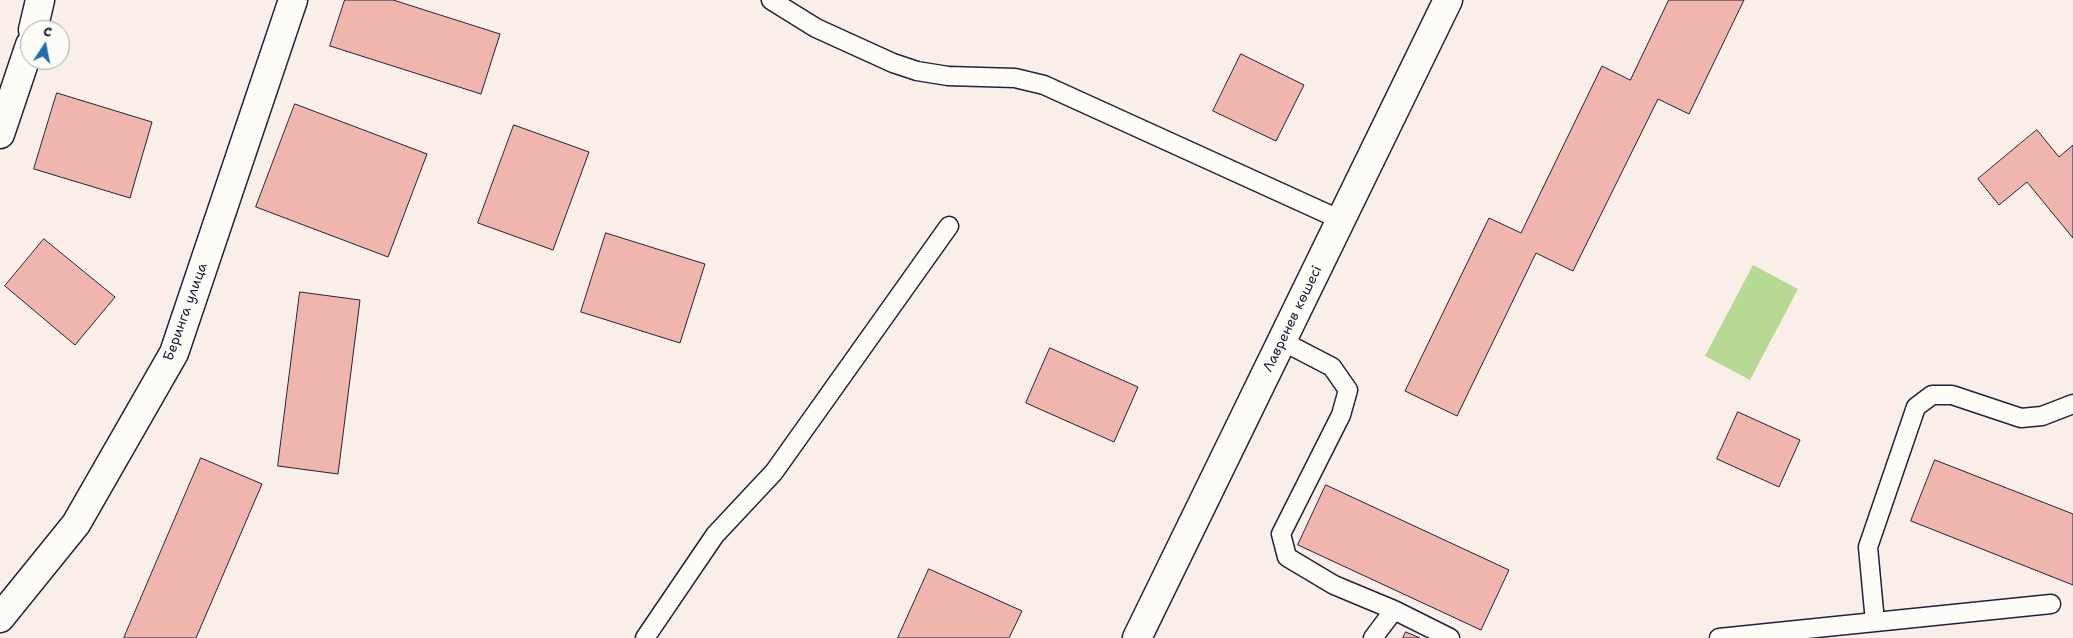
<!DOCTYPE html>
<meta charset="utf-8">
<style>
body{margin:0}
#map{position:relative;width:2073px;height:638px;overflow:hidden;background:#faeee8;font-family:"Shantell Sans",sans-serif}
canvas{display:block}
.north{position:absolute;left:20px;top:20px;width:50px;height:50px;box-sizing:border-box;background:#fdfcf7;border:1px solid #a5a5ac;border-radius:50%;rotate:11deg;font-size:14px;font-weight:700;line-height:20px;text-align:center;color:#22223b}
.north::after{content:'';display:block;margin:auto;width:18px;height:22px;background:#1f6fb2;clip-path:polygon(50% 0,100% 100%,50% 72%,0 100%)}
</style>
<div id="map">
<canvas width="2073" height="638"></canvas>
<div class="north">С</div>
</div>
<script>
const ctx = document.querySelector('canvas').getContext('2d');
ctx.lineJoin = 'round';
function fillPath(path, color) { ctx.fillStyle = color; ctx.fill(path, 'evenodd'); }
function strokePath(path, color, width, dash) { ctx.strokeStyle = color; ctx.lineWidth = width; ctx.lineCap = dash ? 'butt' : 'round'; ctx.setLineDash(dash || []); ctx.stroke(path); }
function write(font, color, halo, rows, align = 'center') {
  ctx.font = font + ' "Shantell Sans",sans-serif'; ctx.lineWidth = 4; ctx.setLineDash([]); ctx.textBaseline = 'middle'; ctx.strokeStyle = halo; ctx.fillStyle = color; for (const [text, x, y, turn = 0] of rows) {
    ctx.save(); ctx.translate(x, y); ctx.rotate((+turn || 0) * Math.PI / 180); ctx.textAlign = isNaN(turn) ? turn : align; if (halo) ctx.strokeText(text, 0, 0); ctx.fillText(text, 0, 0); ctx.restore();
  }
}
fillPath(new Path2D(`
 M1753,265L1798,289L1750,380L1705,356Z`), '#b6d994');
const building = new Path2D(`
 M345,0H393L500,34L481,94L330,46Z
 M1669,0H1744L1689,114L1658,99L1573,271L1536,253L1457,416L1405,391L1489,218L1521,233L1602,66L1630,80Z
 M1241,54L1304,85L1276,141L1213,111Z
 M57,93L152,122L130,198L34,169Z
 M295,104L427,154L388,257L256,207Z
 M514,125L589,152L553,250L478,223Z
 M2037,130L2059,157L2073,145V238L2027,182L1999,205L1978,179Z
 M606,233L705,264L680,343L581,312Z
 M44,239L115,297L75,345L5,286Z
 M300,292L360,300L338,474L278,466Z
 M1050,348L1138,387L1114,442L1026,403Z
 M1738,412L1800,440L1779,487L1717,459Z
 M201,458L262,484L196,638H124Z
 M1935,460L2073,514V585L1911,521Z
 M1326,485L1509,570L1481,630L1298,545Z
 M929,569L1022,611L1009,638H898Z
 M1406,632L1420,638H1403Z`);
fillPath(building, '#f0b5ad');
strokePath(building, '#22223b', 1);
const lane = new Path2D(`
 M771,0L816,28L893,63L917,71L948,76L1015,78L1044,85L1341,220
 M1282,341L1332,367L1348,390L1341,415L1281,534L1287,557L1334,585L1394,610
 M1875,622L2051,604
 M645,638L715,535L774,472L949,226
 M1373,638L1394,610L1450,638
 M1719,638L1875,622L1868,547L1916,407L1932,395H1952L2021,418L2042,416L2073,404`);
const street = new Path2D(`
 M33,30L40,0
 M0,134L30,45
 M0,618L76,524L174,353L293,0`);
const primary = new Path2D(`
 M1137,638L1448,0`);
strokePath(lane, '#22223b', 21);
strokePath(street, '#22223b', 31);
strokePath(primary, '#22223b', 31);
strokePath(lane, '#fdfcf7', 18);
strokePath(street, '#fdfcf7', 28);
strokePath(primary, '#fdfcf7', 28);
write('14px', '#22223b', '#fdfcf7', [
 ["Беринга улица",186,312,-70],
 ["Лавренев көшесі",1293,319,-64]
]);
</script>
